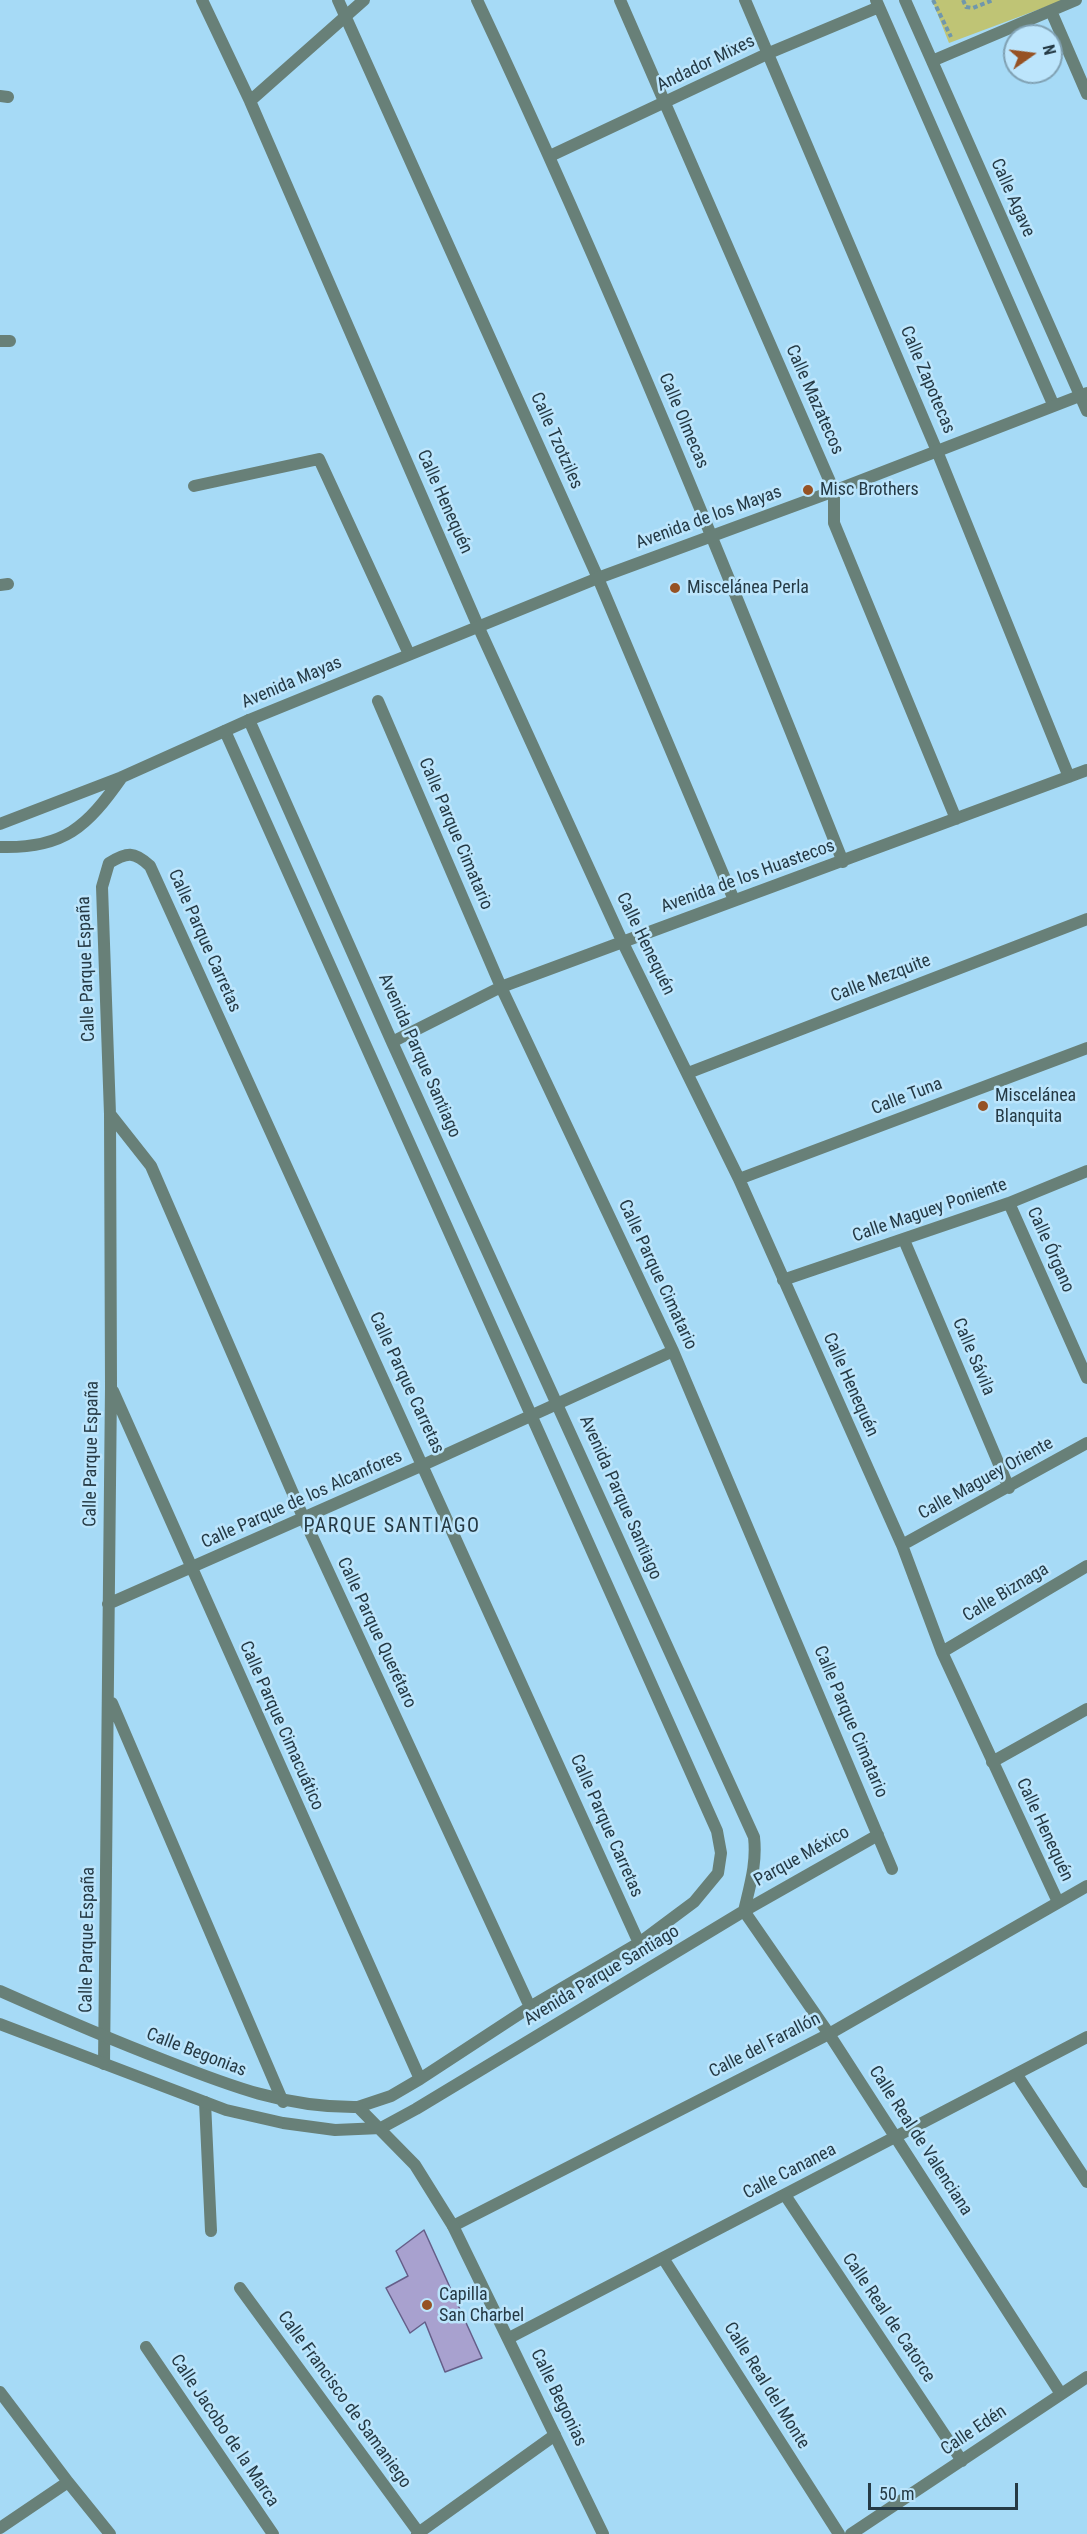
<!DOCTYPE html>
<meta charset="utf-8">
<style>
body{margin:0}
#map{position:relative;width:1087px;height:2534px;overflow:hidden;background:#a6daf6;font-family:"Roboto Condensed",sans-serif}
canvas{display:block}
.north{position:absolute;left:1003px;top:24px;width:60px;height:60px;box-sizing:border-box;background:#bce5fc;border:2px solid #80a1b3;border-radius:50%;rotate:76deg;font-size:16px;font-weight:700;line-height:24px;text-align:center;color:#253a45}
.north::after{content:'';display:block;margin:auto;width:21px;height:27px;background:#965224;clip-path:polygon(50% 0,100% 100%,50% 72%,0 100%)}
.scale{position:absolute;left:868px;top:2483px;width:150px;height:27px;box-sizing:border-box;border:3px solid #253a45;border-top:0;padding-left:8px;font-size:18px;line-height:21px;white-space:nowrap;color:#253a45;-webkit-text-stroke:4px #bce5fc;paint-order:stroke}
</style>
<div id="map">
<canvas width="1087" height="2534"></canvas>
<div class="north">N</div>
<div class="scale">50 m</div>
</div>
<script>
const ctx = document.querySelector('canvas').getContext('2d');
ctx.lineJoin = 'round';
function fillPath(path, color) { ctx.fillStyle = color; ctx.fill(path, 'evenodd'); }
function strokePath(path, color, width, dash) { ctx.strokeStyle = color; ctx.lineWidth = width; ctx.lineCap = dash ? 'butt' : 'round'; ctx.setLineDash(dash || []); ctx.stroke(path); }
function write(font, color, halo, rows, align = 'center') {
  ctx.font = font + ' "Roboto Condensed",sans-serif'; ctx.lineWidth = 5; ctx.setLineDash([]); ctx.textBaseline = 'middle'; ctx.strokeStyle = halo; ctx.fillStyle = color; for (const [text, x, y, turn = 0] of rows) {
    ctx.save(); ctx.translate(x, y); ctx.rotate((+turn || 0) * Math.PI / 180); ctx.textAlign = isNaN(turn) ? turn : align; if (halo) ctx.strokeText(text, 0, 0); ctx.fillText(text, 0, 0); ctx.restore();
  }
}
fillPath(new Path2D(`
 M932,0H1064L949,43Z`), '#bfc475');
const building = new Path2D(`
 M424,2230L482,2358L445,2372L425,2322L410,2333L386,2288L408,2276L396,2251Z`);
fillPath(building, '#a8a1cf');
strokePath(building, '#655e88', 1.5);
strokePath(new Path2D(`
 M933,0L951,37
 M963,0L966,7L973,8L993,0`), '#7097ac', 4, [4.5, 3]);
strokePath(new Path2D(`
 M194,486L319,459L409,654
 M205,2102L211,2231`), '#688078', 12);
strokePath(new Path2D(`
 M202,0L250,101L478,626L623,943L739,1179L902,1545L942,1652L1058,1902
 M338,0L598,578L734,900
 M477,0C610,282 727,571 843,862
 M620,0L834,491V523L956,819
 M745,0L937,451L1069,777
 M876,0L1053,404
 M905,0L1087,411
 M1051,11L1087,94
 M932,61L1076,0
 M0,96L8,97
 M250,101L364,0
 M550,156L769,53L879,7
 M0,341H10
 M0,585L8,584
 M378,701L501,987L673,1351L892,1869
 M249,720L392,1042L754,1837C757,1863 750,1885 744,1911
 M225,731C387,1099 554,1464 717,1831L721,1853L718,1873L694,1902L639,1943L530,2007L420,2079L391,2096L358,2107
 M392,1042L501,987L1087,770
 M688,1073L1087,919
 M110,1114L151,1166L304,1519L530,2007
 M739,1179L1087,1048
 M1009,1203L1087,1378
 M904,1240L1009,1488
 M783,1280L1009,1203L1087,1171
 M113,1391L420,2079
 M902,1545L1087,1443
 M108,1604L423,1465L673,1351
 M942,1652L1087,1566
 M112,1703L283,2102
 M992,1762L1087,1709
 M744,1911L829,2034L1061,2394
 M104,2064L111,1387L110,1114L102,887L109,863C127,852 134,851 150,866L639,1943
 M1017,2075L1087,2182
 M381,2128L416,2109L744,1911L878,1835
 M785,2195L962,2461
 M453,2226L829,2034L1087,1886
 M663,2258L839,2534
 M240,2288L419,2533
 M509,2338L1087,2037
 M146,2347L273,2534
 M0,2392L68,2482L110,2534
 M0,2528L68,2482
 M417,2534L555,2435
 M851,2534L1087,2377`), '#688078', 12);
strokePath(new Path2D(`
 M0,824L122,777L249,720L598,578L834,491L1087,393
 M0,847C64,849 87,827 122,777
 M0,1991C54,2015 109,2039 164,2060C230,2086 286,2108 358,2107L415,2165L453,2226L603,2534
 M0,2024L226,2110L283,2123L335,2130L381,2128`), '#688078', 12);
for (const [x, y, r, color] of [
 [808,490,6,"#965224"],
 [675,588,6,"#965224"],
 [983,1106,6,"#965224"],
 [427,2305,6,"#965224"]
]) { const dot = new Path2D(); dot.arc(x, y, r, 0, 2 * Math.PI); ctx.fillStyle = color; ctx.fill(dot); strokePath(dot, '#bce5fc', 2); }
write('18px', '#253a45', '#bce5fc', [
 ["Andador Mixes",706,64,-26],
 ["Calle Agave",1012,198,66],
 ["Calle Zapotecas",927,380,67],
 ["Calle Mazatecos",814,400,66],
 ["Calle Olmecas",683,421,67],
 ["Calle Tzotziles",556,441,66],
 ["Calle Henequén",444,502,66],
 ["Avenida de los Mayas",709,518,-20],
 ["Avenida Mayas",292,683,-23],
 ["Calle Parque Cimatario",455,834,67],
 ["Avenida de los Huastecos",748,877,-20],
 ["Calle Parque Carretas",204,941,66],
 ["Calle Henequén",645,944,64],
 ["Calle Parque España",87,969,-92],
 ["Calle Mezquite",881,979,-21],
 ["Avenida Parque Santiago",419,1056,66],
 ["Calle Tuna",907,1097,-21],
 ["Calle Maguey Poniente",930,1211,-19],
 ["Calle Órgano",1050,1250,66],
 ["Calle Parque Cimatario",657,1275,65],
 ["Calle Sávila",973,1357,67],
 ["Calle Parque Carretas",406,1383,65],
 ["Calle Henequén",850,1385,66],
 ["Calle Parque España",92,1454,-89],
 ["Calle Maguey Oriente",986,1479,-29],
 ["Avenida Parque Santiago",620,1498,66],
 ["Calle Parque de los Alcanfores",302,1500,-24],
 ["Calle Biznaga",1006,1593,-31],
 ["Calle Parque Querétaro",376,1633,65],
 ["Calle Parque Cimatario",850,1722,67],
 ["Calle Parque Cimacuático",281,1726,66],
 ["Calle Parque Carretas",606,1826,66],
 ["Calle Henequén",1044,1830,65],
 ["Parque México",802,1857,-29],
 ["Calle Parque España",88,1940,-89],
 ["Avenida Parque Santiago",602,1976,-31],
 ["Calle del Farallón",765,2046,-27],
 ["Calle Begonias",196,2053,21],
 ["Calle Real de Valenciana",920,2141,57],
 ["Calle Cananea",790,2172,-27],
 ["Calle Real de Catorce",888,2318,56],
 ["Calle Real del Monte",766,2386,58],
 ["Calle Begonias",558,2398,64],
 ["Calle Francisco de Samaniego",344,2400,54],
 ["Calle Jacobo de la Marca",224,2431,56],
 ["Calle Edén",974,2431,-34]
]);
write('18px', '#253a45', '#bce5fc', [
 ["Misc Brothers",820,490],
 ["Miscelánea Perla",687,588],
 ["Miscelánea",995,1096],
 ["Blanquita",995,1117],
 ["Capilla",439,2295],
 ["San Charbel",439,2316]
], 'left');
ctx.letterSpacing = '1.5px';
write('20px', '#253a45', '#bce5fc', [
 ["PARQUE SANTIAGO",392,1527]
]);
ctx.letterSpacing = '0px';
</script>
